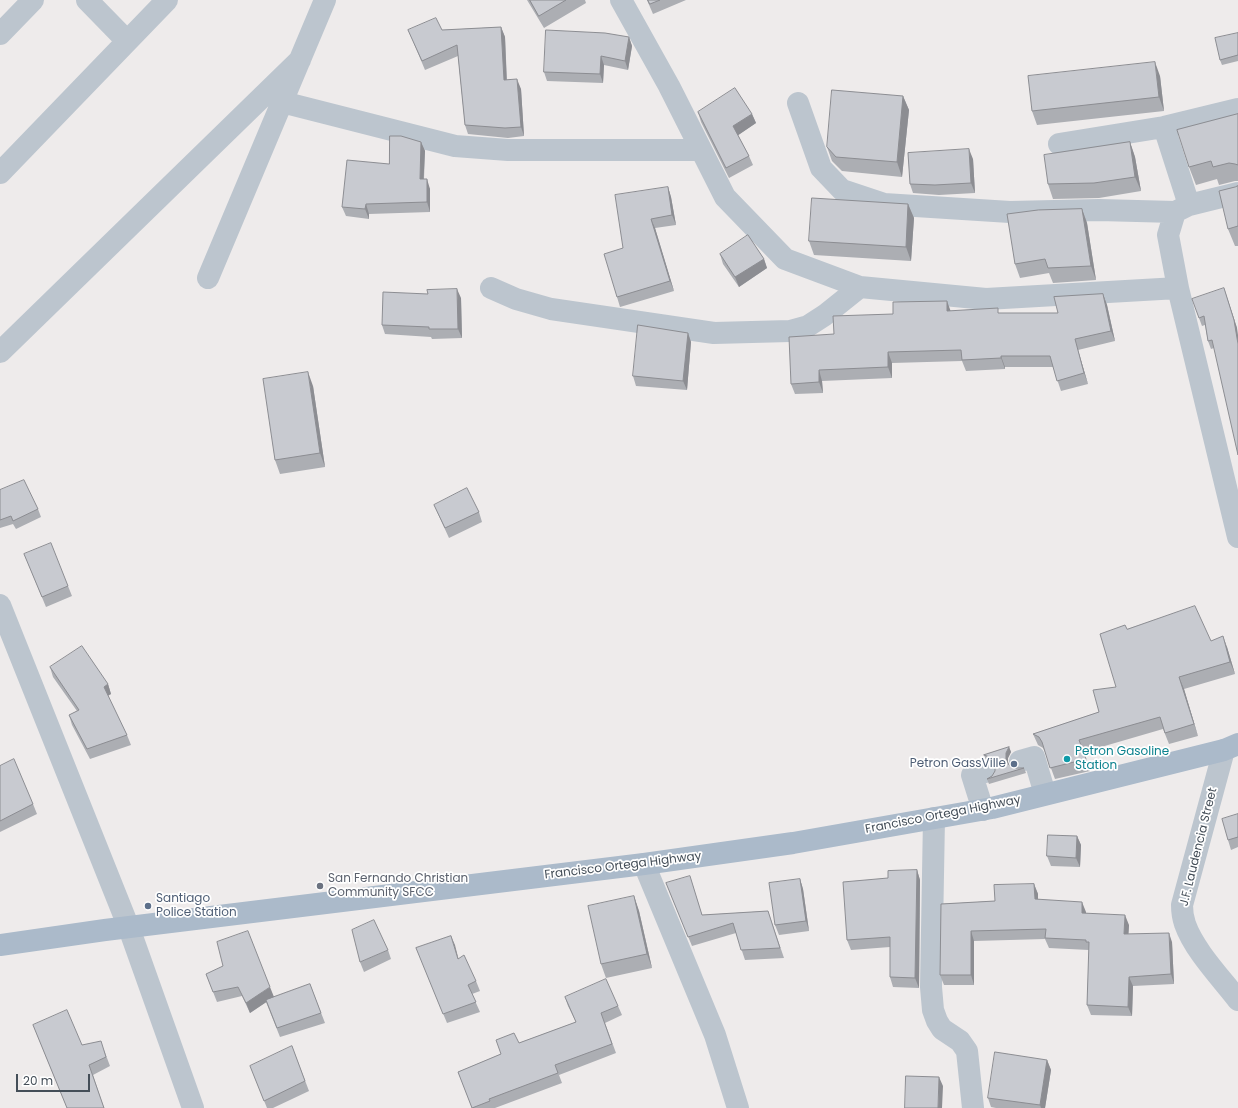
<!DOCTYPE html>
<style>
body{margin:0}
#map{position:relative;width:1238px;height:1108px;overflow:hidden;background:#eeebeb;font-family:Poppins,sans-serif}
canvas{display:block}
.scale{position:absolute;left:16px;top:1074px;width:74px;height:18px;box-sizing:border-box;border:2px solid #444e58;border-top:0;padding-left:5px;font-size:12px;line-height:14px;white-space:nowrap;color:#444e58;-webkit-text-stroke:3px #fff;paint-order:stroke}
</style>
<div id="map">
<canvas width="1238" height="1108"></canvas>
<div class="scale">20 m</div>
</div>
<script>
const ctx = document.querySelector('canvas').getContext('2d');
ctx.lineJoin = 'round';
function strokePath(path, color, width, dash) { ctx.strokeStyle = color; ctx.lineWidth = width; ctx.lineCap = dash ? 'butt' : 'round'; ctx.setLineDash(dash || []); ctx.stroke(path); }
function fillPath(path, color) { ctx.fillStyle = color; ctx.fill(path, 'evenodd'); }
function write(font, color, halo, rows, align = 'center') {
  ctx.font = font + ' Poppins,sans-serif'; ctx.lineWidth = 3.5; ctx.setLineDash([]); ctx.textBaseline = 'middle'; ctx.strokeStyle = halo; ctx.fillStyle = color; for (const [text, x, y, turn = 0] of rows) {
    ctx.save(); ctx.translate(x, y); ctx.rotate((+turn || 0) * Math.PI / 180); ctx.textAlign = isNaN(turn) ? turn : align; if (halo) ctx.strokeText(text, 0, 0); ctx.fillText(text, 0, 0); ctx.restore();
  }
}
strokePath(new Path2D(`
 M87,0L127,41
 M621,0L669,86L725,197L785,259L860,287L986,299L1178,288
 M0,34L33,0
 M282,102L455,146L508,150H701
 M798,103L821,168L842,190L884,204L1010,212L1099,210L1175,212L1189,205L1238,193
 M1164,127L1189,205
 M1059,144L1164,127L1238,109
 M0,173L167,0
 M1175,212L1168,235L1178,288L1238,537
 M208,278L325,0
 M491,288L516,299L551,309L714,333L790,331L808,326L825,315L860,287
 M0,352L300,60
 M0,605L129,928L193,1108
 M1224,750L1182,905C1182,911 1183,918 1185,924C1194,950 1221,978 1238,1000
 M1020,761L1034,757L1045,794
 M983,810L972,775L985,772
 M934,818L931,987L933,1010L937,1021L942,1029L960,1041L967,1051L973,1108
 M644,864L715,1035L738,1108`), '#bcc5ce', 22);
strokePath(new Path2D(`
 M0,945L105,930L644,864L793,843L992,808L1224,750L1238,744`), '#abbaca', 22);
fillPath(new Path2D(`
 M527,0H585L586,3L544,28Z
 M647,0H686L653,14Z
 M501,27L505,37L507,80L521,89L524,136L508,138L468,134L465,125L458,56L425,70L412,39L408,30H442Z
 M1238,33V61L1222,65L1220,60Z
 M629,37L632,46L628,70L604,65L603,83L547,81L544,72Z
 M1160,76L1164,111L1037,125L1032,111Z
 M903,96L909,110L902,177L842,171L832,161L827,147Z
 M698,112L752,114L756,123L738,135L749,156L753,165L729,178L701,122Z
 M1238,114V181H1235L1219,185L1217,179L1196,185L1189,167Z
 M421,142L425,151L424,179L430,189V212L369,214V219L346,216L342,207L389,164Z
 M1130,142L1135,157L1141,191L1099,198L1053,199L1048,184Z
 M973,159L975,193L939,195L913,193L910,184Z
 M1238,186V246H1235L1228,229L1235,187Z
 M668,187L671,197L676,225L655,228L674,291L620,307L617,297L623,248Z
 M908,204L914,218L911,261L814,255L809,241Z
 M1082,209L1087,223L1096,280L1053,283L1049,273L1020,278L1015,264Z
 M720,254L764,259L767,268L739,287L723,264Z
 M1224,288L1237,328L1214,348L1211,349L1208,341L1205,325L1202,326L1199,318Z
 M1103,294L1107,305L1115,341L1078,350L1088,384L1061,391L1053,367H1005V369L966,371L962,361L892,363V378L822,381L823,393L795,394L791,384L834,334L951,311L1000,313H1058Z
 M461,298L462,338L432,339L431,337L385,334L382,325Z
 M688,333L691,342L687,390L636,386L633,376Z
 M313,386L325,467L280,474L275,460Z
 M0,490L38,509L41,517L16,529L13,524L0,528Z
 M434,505L479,512L482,522L449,538L438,514Z
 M24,554L68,586L72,596L46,607Z
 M1127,629L1211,641L1227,647L1235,674L1184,689L1198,736L1169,744L1163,729L1084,752L1090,771L1055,779L1045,752L1043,748L1038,745L1033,734L1099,712L1116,687Z
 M50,667L108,684L111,694L108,696L127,735L131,745L90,759L72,725L69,715L77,711L53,677Z
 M1009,747L1011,752L1008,758V762L1009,765L1016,768H1024L1026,773L989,784L987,779L992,776L995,771V766L994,763L986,760L984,755Z
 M0,766L33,804L37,814L0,832Z
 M1238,814V847L1231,850L1228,840Z
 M1077,836L1081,845L1080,867L1051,866L1047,856Z
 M917,870L920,880L919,988L893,987L890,977V947L851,950L847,940L888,878Z
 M800,879L803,889L809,931L779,935L775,925Z
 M666,883L693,886L702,915L768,911L784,958L745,960L736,933L692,946Z
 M1034,884L1038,894V899L1086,912V913L1129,925L1128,934L1172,942L1174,984L1133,986L1132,1016L1091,1015L1087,1005L1089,950L1049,948L1045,939L974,941V985H944L940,975L941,904L995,901Z
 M634,896L639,911L652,968L606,978L601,964Z
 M451,936L458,959L476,981L480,991L472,994L480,1012L447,1023L416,948Z
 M388,950L391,959L364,972L360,962Z
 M206,974L274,997L271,998L310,984L325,1023L280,1037L266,1002L250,1013L242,996L217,1002Z
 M565,997L618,1006L622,1015L605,1023L616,1053L559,1075L562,1083L495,1108H472L458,1072L501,1054L519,1043L576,1022L568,1006Z
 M33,1025L82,1045L104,1050L110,1066L93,1075L104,1108H67Z
 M292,1046L309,1091L273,1108H267L254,1076Z
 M1047,1060L1051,1070L1045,1108H996L991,1107L988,1098Z`), '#acaeb3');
fillPath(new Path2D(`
 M501,27L505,37L507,90L504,80Z
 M629,37L632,46L628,70L625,61Z
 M601,56L604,65L603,83L600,74Z
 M1155,62L1160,76L1164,111L1159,97Z
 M517,79L521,89L524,136L521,127Z
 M903,96L909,110L902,177L897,162Z
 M752,114L756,123L737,136L733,126Z
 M421,142L425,151L423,189L420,179Z
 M1130,142L1135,157L1141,191L1135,177Z
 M969,149L973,159L975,193L971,183Z
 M427,179L430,189V212L427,202Z
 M668,187L671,197L676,225L672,215Z
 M366,204L369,214V219L365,209Z
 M908,204L914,218L911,261L906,247Z
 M1082,209L1087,223L1096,280L1091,266Z
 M651,219L655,228L674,291L670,281Z
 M764,259L767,268L739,287L735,277Z
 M1224,288L1237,328L1238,335V344Z
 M457,289L461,298L462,338L458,329Z
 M1103,294L1107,305L1115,341L1111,331Z
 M947,301L951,312L947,311Z
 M688,333L691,342L687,390L683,381Z
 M1075,339L1078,350L1088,384L1084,373Z
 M888,352L892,363V378L888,367Z
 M1001,356L1005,367V369L1001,358Z
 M819,370L822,381L823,393L819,382Z
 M308,372L313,386L325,467L320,453Z
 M1223,636L1227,647L1235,674L1230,662Z
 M1179,677L1184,689L1198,736L1194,724Z
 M108,684L111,694L107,696L104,687Z
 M1009,747L1011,752L1008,758V764L1006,759V753Z
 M1077,836L1081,845L1080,867L1076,858Z
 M917,870L920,880L919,988L915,978Z
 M800,879L803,889L809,931L806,921Z
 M1034,884L1038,894V909L1035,899Z
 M634,896L639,911L652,968L647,954Z
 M1082,902L1086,912L1085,923L1082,913Z
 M1125,915L1129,925L1128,944L1124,934Z
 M971,931L974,941V985L971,975Z
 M1169,933L1172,942L1174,984L1171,974Z
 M451,936L455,945L461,969L458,959Z
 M1129,977L1133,986L1132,1016L1128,1007Z
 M270,987L274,997L250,1013L246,1003Z
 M1047,1060L1051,1070L1045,1108H1041L1040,1105Z
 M939,1077L943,1086L942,1108H938Z`), '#8c8d92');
const building = new Path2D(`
 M530,0H566L539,16Z
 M648,0H660L650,4Z
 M436,18L442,30L501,27L504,80L517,79L521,127L505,128L465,125L457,45L422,61L408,30Z
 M546,30L605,33L629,37L625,61L601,56L600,74L544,72Z
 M1238,33V55L1220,60L1215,38Z
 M1155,62L1159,97L1032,111L1028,76Z
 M735,88L752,114L733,126L749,156L726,168L698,112Z
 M832,90L903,96L897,162L836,157L827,147Z
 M1238,114V165L1235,164L1229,163L1213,167L1211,161L1189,167L1177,130Z
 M390,136H401L421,142L420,179H427V202L366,204L365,209L342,207L347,160L389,164Z
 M1130,142L1135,177L1094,183L1048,184L1044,155Z
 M969,149L971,183L935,185L910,184L908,153Z
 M1238,186V226L1228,229L1219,191L1235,187Z
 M668,187L672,215L651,219L670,281L617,297L604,254L623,248L615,195Z
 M812,198L908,204L906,247L809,241Z
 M1082,209L1091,266L1048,268L1045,259L1015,264L1007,214L1038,210Z
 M748,235L764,259L735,277L720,254Z
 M1224,288L1234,320L1238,344V455L1212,340L1208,341L1204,316L1199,318L1192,299Z
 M457,289L458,329H429V327L382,325L383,292L428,294L427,290Z
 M1103,294L1111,331L1075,339L1084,373L1057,381L1050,356H1001V358L962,360L961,350L888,352V367L819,370V382L791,384L789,337L834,334L833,316L893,314V302L947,301V311L998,308V313H1058L1054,297Z
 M638,325L688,333L683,381L633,376Z
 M308,372L320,453L275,460L263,379Z
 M24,480L38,509L13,521L11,516L0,520V490Z
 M467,488L479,512L445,528L434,505Z
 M51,543L68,586L42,597L24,554Z
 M1195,606L1211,641L1223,636L1230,662L1179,677L1194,724L1165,733L1160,717L1079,740L1086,759L1050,768L1042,742L1039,737L1033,734L1099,712L1093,690L1116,687L1100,634L1125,625L1127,629Z
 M82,646L108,684L104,687L127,735L87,749L69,715L79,710L50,667Z
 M1009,747L1006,753V759L1009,765L1016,768H1024L987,779L992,776L995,771V765L992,758L984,755Z
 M14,759L33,804L0,821V766Z
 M1238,814V837L1228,840L1222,819Z
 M1048,835L1077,836L1076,858L1047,856Z
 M917,870L915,978L890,977V937L847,940L843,882L888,878V871Z
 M690,876L702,915L768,911L780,948L741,950L733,923L688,937L666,883Z
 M800,879L806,921L775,925L769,883Z
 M1034,884L1035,899L1082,902V913L1125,915L1124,934L1169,933L1171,974L1129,977L1128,1007L1087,1005L1089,942H1086V940L1045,938L1046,929L971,931V975H940L941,904L995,901L994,885Z
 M634,896L647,954L601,964L588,906Z
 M374,920L388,950L360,962L352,930Z
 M248,931L270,987L246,1003L238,987L213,992L206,974L223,966L217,942Z
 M451,936L458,959L464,955L476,981L468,985L476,1002L443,1014L416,948Z
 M606,979L618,1006L601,1013L612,1044L555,1065L558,1073L489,1099L490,1101L472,1108L458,1072L501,1054L496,1040L514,1033L519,1043L576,1022L565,997Z
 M310,984L321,1013L277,1028L266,1000Z
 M67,1010L82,1045L101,1041L106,1057L89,1065L104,1108H67L33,1025Z
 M292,1046L305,1081L264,1101L250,1066Z
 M995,1052L1047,1060L1040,1105L988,1098Z
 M906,1076L939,1077L938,1108H905Z`);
fillPath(building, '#c8cad0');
strokePath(building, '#8c8d92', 1);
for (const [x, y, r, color] of [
 [1067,759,4,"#0f9aa8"],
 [1014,764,4,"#5c6f8a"],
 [320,886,4,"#6b7280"],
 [148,906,4,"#5c6f8a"]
]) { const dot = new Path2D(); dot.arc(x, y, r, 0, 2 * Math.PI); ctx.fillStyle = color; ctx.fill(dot); strokePath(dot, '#fff', 1.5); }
write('12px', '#0d838f', '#fff', [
 ["Petron Gasoline",1075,752],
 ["Station",1075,766]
], 'left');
write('12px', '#4e5e75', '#fff', [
 ["Petron GassVille",1006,764],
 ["Santiago",156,899,"left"],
 ["Police Station",156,913,"left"]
], 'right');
write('12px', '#444e58', '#fff', [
 ["Francisco Ortega Highway",943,815,-11],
 ["J.F. Laudencia Street",1199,847,-76],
 ["Francisco Ortega Highway",623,866,-7]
]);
write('12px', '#5b616d', '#fff', [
 ["San Fernando Christian",328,879],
 ["Community SFCC",328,893]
], 'left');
</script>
